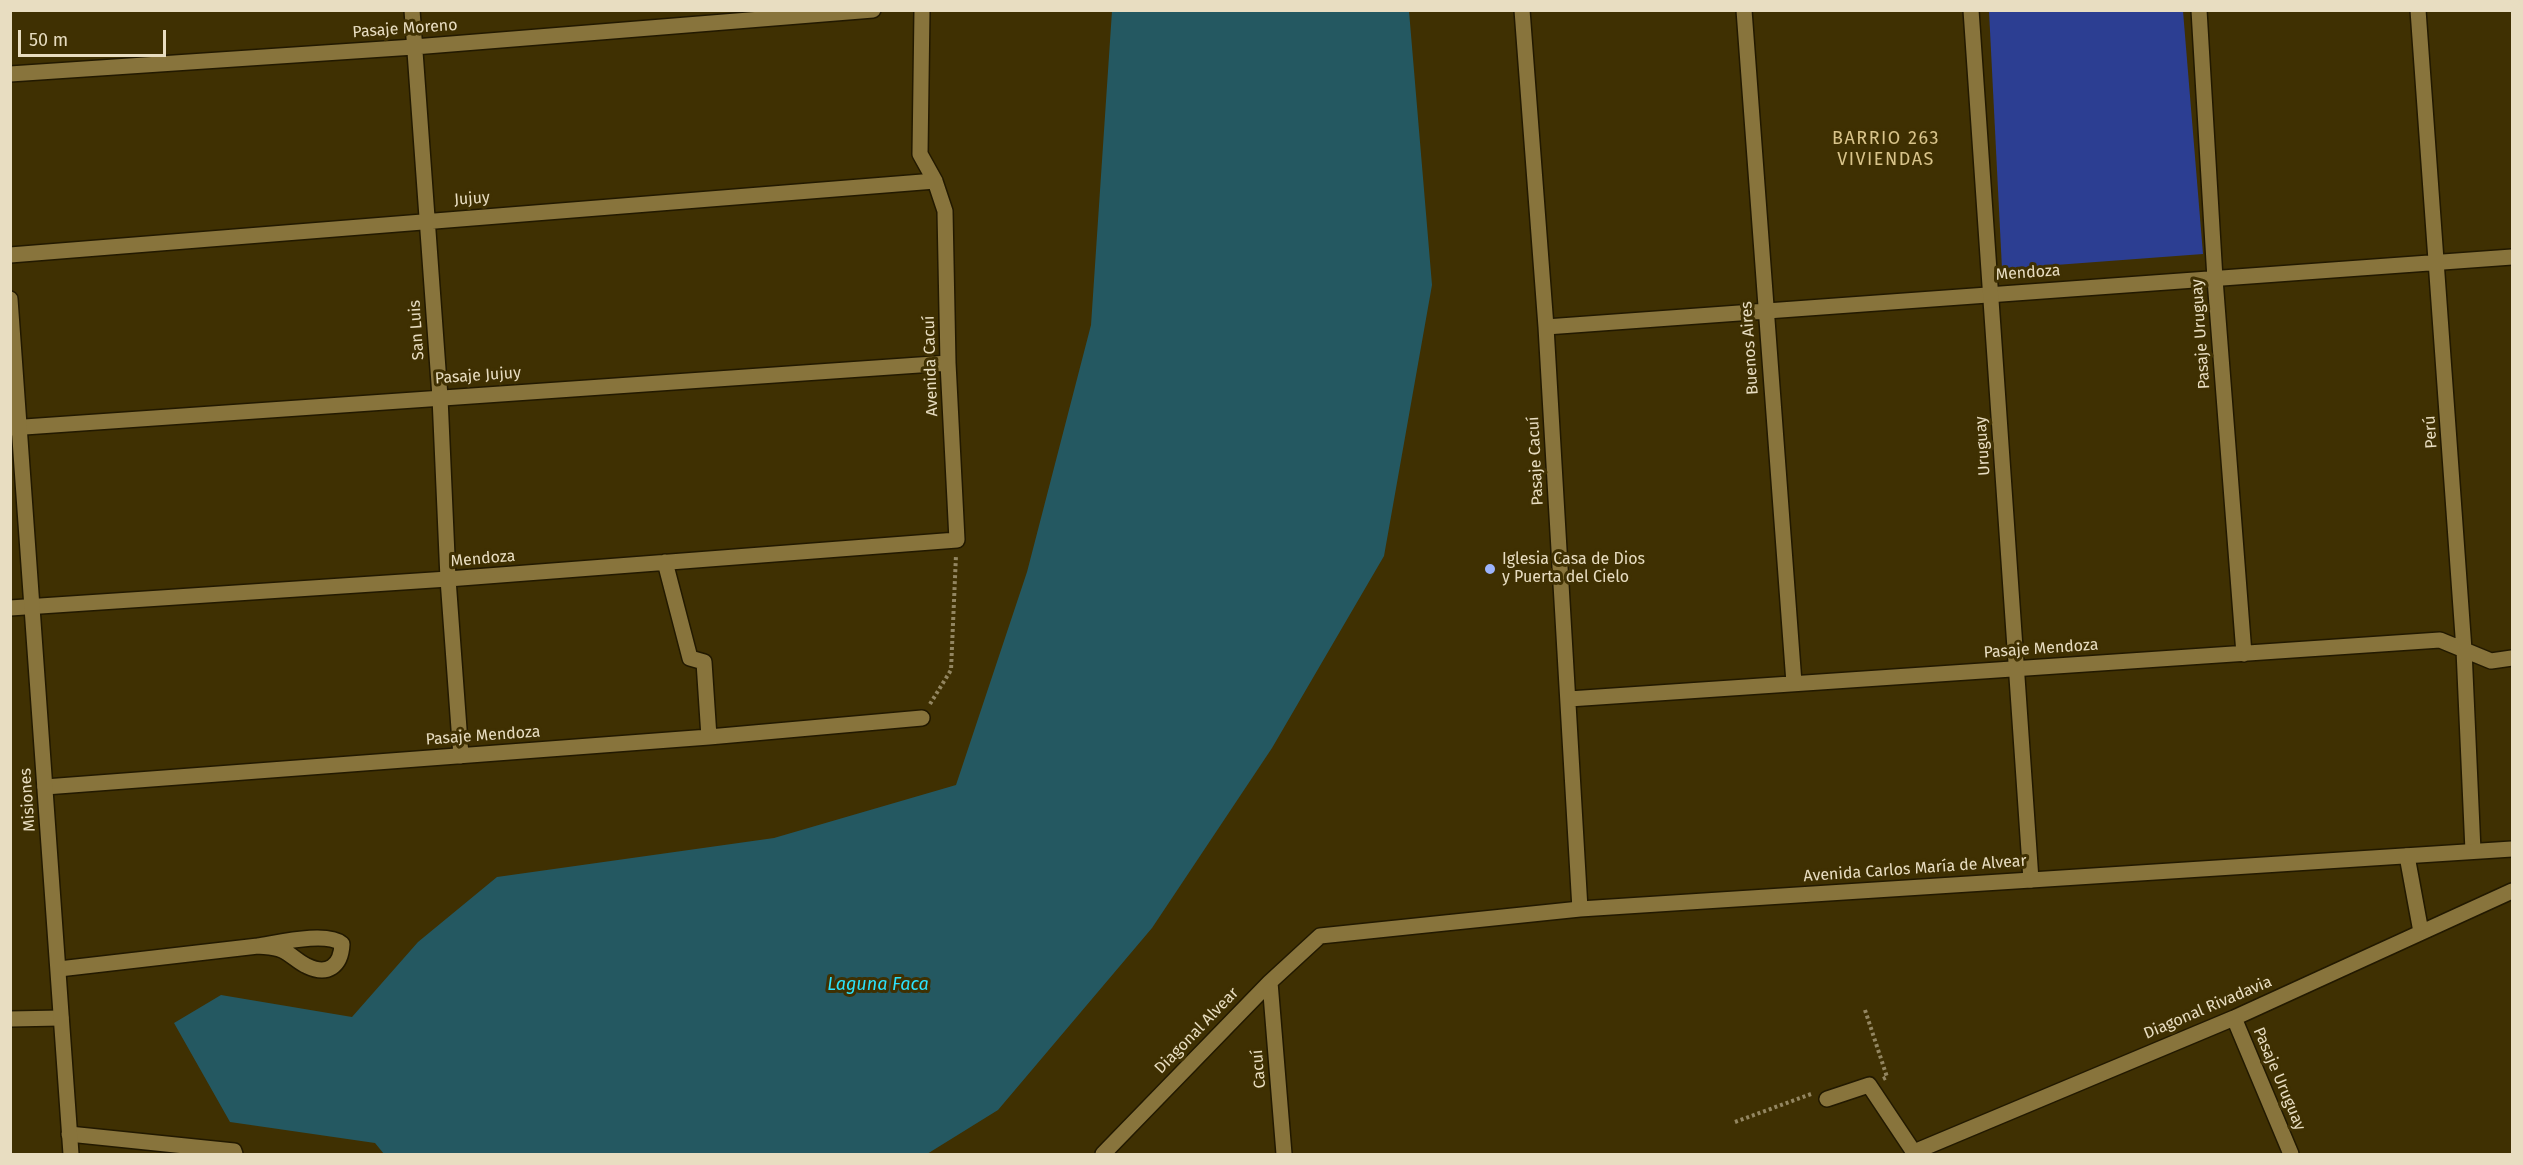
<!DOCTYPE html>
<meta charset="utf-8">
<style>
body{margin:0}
#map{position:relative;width:2523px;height:1165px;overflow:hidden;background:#3f3002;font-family:"Fira Sans",sans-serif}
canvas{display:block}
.frame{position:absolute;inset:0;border:12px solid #e8ddc1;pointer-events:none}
.scale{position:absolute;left:18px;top:30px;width:148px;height:27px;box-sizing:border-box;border:3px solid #e8ddc1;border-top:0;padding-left:8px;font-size:18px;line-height:21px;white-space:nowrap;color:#e8ddc1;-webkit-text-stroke:4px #3f3002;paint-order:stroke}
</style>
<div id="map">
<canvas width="2523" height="1165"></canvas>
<div class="frame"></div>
<div class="scale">50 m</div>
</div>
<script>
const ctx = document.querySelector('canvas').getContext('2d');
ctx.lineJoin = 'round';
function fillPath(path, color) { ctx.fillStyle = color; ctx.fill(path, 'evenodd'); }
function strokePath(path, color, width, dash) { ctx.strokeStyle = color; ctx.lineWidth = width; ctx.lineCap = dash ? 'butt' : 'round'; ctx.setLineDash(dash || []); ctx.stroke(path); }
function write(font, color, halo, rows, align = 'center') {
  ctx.font = font + ' "Fira Sans",sans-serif'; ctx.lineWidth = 6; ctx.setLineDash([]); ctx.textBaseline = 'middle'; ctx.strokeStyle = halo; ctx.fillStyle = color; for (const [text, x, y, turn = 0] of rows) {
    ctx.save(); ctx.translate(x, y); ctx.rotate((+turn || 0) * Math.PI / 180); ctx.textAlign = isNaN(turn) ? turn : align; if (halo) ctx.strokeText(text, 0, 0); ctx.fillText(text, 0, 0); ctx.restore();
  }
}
fillPath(new Path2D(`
 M1989,11H2183L2203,254L2002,269Z`), '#2c3e92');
fillPath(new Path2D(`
 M1112,11H1409L1432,285L1384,556L1272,748L1152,928L998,1110L927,1154H384L375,1143L230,1122L174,1023L221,995L352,1017L418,942L497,877L774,838L956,785L1027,572L1091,325Z`), '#245861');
const minor = new Path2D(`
 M412,10L440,397L448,579L461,756
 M1522,10L1546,327L1580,909
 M1744,10L1794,683
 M2199,10L2215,279L2244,654
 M2418,10L2464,650L2473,851
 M10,74L414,47L873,10
 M10,255L935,181
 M1546,327L2512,257
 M10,428L948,363
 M665,562L690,658L704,662L709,737
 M10,608L448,579L957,540L948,363L945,211L935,181L920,154L922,10
 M1569,699L2440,640L2491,661L2512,658
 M45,787L709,737L922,718
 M2407,856L2421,932
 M59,969L258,946C266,947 275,947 282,950C291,954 298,962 307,966C328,976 341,966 342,944C327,931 278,943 258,946
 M1270,982L1284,1154
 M2234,1018L2291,1154
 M10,1019L61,1018
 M1827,1099L1869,1085L1915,1154
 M69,1134L234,1151L235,1154
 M1914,1152L2234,1018L2512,891
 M1103,1154L1270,982L1320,936L1580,909L2031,880`);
const tertiary = new Path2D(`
 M1971,10L2031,880L2512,849
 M10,299L71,1154`);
strokePath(minor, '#221900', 18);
strokePath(tertiary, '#221900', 18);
strokePath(new Path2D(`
 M930,704L951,670L956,555
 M1865,1010L1887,1077L1883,1079
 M1735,1122L1811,1094`), '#938661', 4, [3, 3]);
strokePath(minor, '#88743c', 15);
strokePath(tertiary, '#88743c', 15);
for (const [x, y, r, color] of [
 [1490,569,6,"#9cb4fd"]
]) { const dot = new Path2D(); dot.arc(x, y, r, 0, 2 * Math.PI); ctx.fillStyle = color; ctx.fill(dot); strokePath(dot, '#3f3002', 2); }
write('16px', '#e8ddc1', '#3f3002', [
 ["Pasaje Moreno",405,29,-4],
 ["Jujuy",472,199,-4],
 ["Mendoza",2028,273,-4],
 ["San Luis",417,330,-94],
 ["Pasaje Uruguay",2201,334,-94],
 ["Buenos Aires",1750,348,-94],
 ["Avenida Cacuí",931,366,-92],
 ["Pasaje Jujuy",478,376,-4],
 ["Perú",2431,432,-94],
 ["Uruguay",1983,446,-94],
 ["Pasaje Cacuí",1536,461,-93],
 ["Mendoza",483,559,-5],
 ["Pasaje Mendoza",2041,649,-4],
 ["Pasaje Mendoza",483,736,-4],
 ["Misiones",28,800,-94],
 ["Avenida Carlos María de Alvear",1915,869,-4],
 ["Diagonal Rivadavia",2208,1008,-23],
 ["Diagonal Alvear",1197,1031,-46],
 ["Cacuí",1259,1069,-95],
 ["Pasaje Uruguay",2279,1079,67]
]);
write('16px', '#e8ddc1', '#3f3002', [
 ["Iglesia Casa de Dios",1502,560],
 ["y Puerta del Cielo",1502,578]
], 'left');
ctx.letterSpacing = '1.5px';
write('18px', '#d9c48b', '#3f3002', [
 ["BARRIO 263",1886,139],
 ["VIVIENDAS",1886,160]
]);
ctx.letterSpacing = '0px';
write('italic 18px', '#2ce1fb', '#3f3002', [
 ["Laguna Faca",878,985]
]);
</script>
